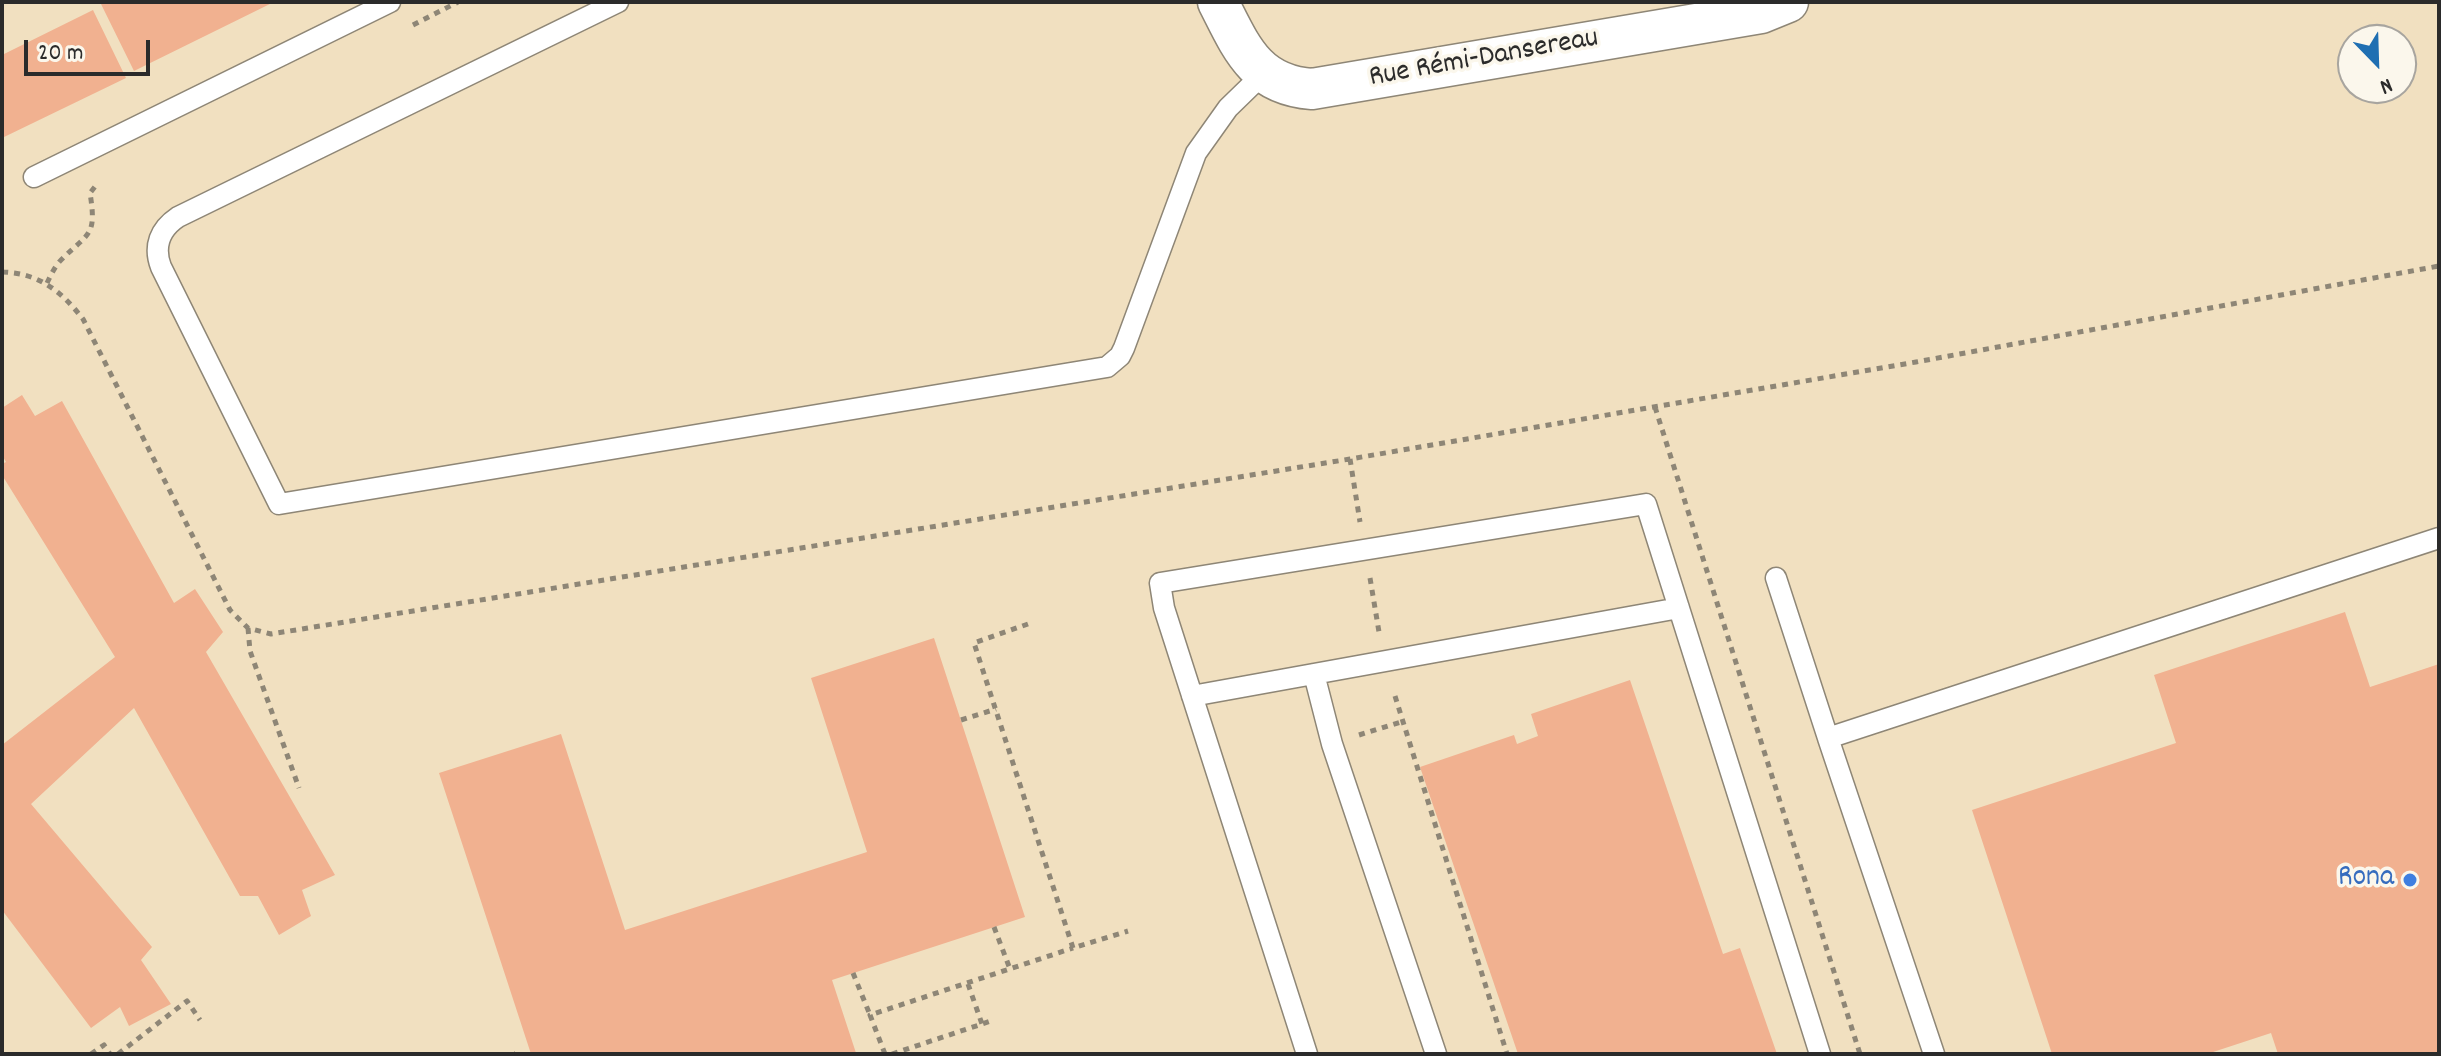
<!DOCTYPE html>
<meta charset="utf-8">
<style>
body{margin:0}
#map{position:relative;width:2441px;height:1056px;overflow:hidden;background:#f1e0c0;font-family:Dekko,sans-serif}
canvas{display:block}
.frame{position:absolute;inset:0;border:4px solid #2b2b2b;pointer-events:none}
.north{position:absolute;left:2337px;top:24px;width:80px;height:80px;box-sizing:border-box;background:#fbf7ec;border:2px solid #a8a59f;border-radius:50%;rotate:157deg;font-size:22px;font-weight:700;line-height:32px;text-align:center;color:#2b2b2b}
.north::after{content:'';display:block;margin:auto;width:28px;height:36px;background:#1f6fb2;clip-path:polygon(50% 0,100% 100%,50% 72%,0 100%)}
.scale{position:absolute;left:24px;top:40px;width:126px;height:36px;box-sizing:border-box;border:4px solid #2b2b2b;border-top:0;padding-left:10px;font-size:24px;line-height:28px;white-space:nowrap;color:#2b2b2b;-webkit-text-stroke:6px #fbf7ec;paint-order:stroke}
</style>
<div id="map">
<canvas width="2441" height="1056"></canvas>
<div class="frame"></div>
<div class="north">N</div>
<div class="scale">20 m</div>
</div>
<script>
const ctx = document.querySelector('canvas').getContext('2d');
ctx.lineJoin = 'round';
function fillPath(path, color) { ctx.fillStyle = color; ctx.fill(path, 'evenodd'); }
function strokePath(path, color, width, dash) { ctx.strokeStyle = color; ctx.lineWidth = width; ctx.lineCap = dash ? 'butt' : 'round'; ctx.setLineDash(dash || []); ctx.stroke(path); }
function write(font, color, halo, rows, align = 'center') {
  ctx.font = font + ' Dekko,sans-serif'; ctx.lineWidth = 7; ctx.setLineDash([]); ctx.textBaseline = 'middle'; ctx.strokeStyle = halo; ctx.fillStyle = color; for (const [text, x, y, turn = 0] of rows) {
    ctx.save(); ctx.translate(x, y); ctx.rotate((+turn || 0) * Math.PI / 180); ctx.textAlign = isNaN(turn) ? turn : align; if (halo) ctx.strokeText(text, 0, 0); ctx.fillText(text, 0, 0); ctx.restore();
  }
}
fillPath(new Path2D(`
 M104,2H274L134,71L101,4Z
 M93,10L126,78L2,138V55Z
 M22,395L35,416L62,401L174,603L195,589L223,632L206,652L335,875L302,890L311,916L279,935L258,896H240L134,708L31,804L152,947L141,960L171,1004L129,1026L120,1007L91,1028L2,910V745L115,657L2,475V464L6,462L2,455V408Z
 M2345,612L2370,687L2439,664V1054H2278L2271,1033L2207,1054H2052L1972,810L2176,743L2154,675Z
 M934,638L1025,917L832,980L856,1053L852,1054H531L439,773L561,734L625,930L867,852L811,678Z
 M1630,680L1723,954L1740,948L1777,1054H1518L1420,767L1514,735L1517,744L1538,736L1531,714Z`), '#f1b190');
const lane = new Path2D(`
 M618,2L178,217C160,229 153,246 161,267L279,504L1107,367L1120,356L1124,348L1196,153L1228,108L1264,73
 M34,177L390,2
 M1776,578L1828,738
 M1314,674L1332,744L1436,1054
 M1192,696L1679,608
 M1307,1054L1164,608L1160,583L1646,504L1820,1054
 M1934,1054L1828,738L2439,538`);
const street = new Path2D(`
 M1218,2C1241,47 1255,85 1312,89L1761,13L1788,2`);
strokePath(lane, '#8e8676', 23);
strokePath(street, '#8e8676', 43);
strokePath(new Path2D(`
 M413,25L458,2
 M2,272C39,273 61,291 83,319L230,610L248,628L271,634L1350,459L1916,362L2439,266
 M47,283C51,275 55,266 61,260C89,232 97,237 90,193L97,184
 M1655,407L1860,1054
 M1350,459L1360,522
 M1370,578L1379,632
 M1028,624L974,643L1073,948L1128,931
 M248,628L250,651L299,788
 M1395,696L1507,1054
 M961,720L996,709
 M1359,735L1404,721
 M994,927L1010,969
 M853,973L870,1015
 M968,984L982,1024
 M91,1054L104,1045L110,1054
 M118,1054L187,1001L200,1020
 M514,1054H515
 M885,1054L870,1015L1073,948
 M892,1054L991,1021`), '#8e8676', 5, [6, 6]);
strokePath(lane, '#fff', 20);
strokePath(street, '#fff', 40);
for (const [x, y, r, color] of [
 [2410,880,8,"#3f7fe0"]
]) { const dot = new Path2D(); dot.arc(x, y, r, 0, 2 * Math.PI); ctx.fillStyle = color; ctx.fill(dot); strokePath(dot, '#fbf7ec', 3); }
write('30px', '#2b2b2b', '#fbf7ec', [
 ["Rue Rémi-Dansereau",1484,60,-10]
]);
write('30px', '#366cbe', '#fbf7ec', [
 ["Rona",2394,880]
], 'right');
</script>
